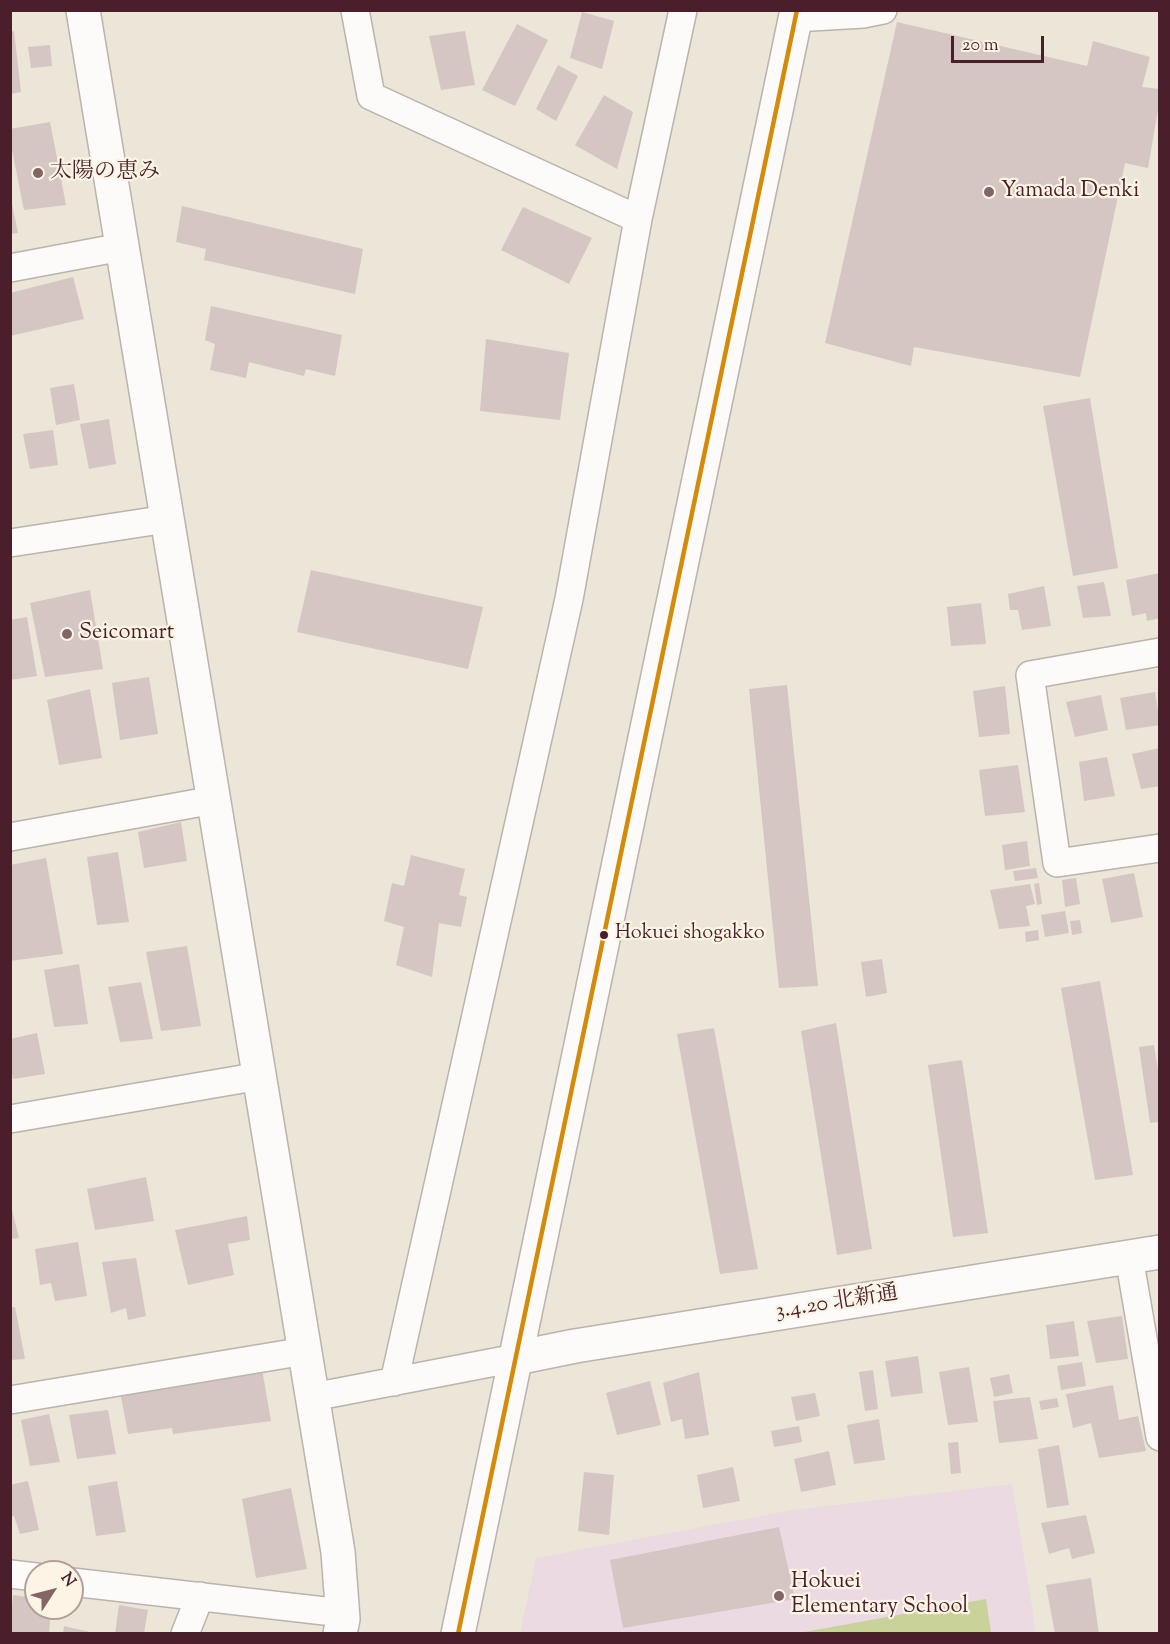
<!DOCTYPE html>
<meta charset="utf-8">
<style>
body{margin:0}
#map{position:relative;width:1170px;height:1644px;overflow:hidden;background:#ebe6d7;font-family:"Sorts Mill Goudy",serif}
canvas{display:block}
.frame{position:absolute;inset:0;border:12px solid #4a1f2b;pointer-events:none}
.north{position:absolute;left:24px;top:1560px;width:60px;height:60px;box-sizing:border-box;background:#fcf5e5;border:2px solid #b59f9b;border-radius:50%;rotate:54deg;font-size:16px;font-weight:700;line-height:24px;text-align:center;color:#4a1f2b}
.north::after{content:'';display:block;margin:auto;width:21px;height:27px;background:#826567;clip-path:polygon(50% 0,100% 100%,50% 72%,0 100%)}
.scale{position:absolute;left:951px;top:36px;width:93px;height:27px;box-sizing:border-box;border:3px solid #4a1f2b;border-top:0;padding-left:8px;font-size:18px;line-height:21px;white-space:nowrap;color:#4a1f2b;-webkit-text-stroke:4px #fcf5e5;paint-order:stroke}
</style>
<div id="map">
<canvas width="1170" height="1644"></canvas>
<div class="frame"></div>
<div class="north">N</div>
<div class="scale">20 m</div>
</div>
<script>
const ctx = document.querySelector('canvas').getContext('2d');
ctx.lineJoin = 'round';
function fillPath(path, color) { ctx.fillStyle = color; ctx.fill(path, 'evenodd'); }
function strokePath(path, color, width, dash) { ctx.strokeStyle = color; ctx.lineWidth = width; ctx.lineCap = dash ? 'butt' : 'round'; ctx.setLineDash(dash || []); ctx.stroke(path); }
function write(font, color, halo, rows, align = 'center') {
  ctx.font = font + ' "Sorts Mill Goudy","Noto Serif JP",serif'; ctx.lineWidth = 4.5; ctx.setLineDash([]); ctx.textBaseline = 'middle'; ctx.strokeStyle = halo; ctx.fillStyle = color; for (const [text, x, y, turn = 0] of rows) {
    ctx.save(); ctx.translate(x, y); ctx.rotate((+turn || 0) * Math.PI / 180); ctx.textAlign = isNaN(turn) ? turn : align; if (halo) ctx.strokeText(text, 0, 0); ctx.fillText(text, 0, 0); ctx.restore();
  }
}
fillPath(new Path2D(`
 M1012,1484L1036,1633L520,1634L536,1558L793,1510Z`), '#ebdae2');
fillPath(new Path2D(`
 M986,1599L991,1633H799Z`), '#c8d299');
fillPath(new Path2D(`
 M582,12L614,21L602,69L570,58Z
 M897,22L1087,66L1093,41L1150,57L1142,87L1160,89V98L1148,168L1125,163L1080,377L914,347L911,366L825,343Z
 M517,24L548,40L515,106L482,90Z
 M14,31L21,92L10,94V32Z
 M465,31L475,85L441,90L429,36Z
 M50,45L52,66L31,68L28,47Z
 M558,65L578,76L556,121L536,109Z
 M604,95L633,112L617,169L575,145Z
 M50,122L66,205L24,210L10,140V129Z
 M10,194L18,233L10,234Z
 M182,206L363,249L355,294L204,260L206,249L176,242Z
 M523,207L592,238L569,284L501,250Z
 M73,277L84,319L10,336V293Z
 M211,306L342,335L335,376L306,369L304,376L249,362L246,378L210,370L215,344L205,340Z
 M486,339L569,353L560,420L480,411Z
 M74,384L80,420L56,425L50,388Z
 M1090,398L1118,568L1073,576L1043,406Z
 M109,419L116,464L89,469L80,424Z
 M53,430L58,465L30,469L23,434Z
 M311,570L483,607L468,669L297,632Z
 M1160,573V618L1147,621L1146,613L1132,616L1126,580Z
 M1104,582L1111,616L1083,618L1077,586Z
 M1044,586L1051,626L1022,630L1018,610H1010L1008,594Z
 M90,590L103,669L45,677L30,603Z
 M981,603L986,644L951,646L947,607Z
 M27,617L37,676L10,680V620Z
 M149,677L158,734L120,740L112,683Z
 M787,685L818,986L779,988L749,689Z
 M1005,686L1010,734L979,737L973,691Z
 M90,689L102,758L59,765L47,700Z
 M1155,692L1160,725L1126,730L1120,698Z
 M1101,695L1108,730L1075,737L1066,702Z
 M1160,748V786L1141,789L1132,754Z
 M1107,757L1115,796L1084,801L1079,762Z
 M1018,765L1025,812L985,816L979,770Z
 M181,822L187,861L144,868L138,832Z
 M1027,841L1030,866L1005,870L1002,845Z
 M118,852L129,922L97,925L87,857Z
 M411,855L465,869L459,895L467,897L461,927L439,923L432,977L396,965L404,927L384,921L392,883L404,886Z
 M46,858L63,954L10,961V865Z
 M1036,868L1038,878L1015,881L1013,871Z
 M1134,873L1143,917L1111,923L1102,879Z
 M1076,878L1080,904L1065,907L1062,880Z
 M1039,883L1042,904L1037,905L1034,884Z
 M1030,884L1035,904L1026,906L1030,926L999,929L990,890Z
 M1065,911L1069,933L1045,937L1041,915Z
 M1080,920L1082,933L1072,935L1070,921Z
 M1038,930L1039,940L1026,942L1025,932Z
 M187,946L201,1026L161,1031L146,952Z
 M882,959L887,993L866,997L861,962Z
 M79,964L88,1024L54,1027L44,970Z
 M1100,981L1133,1175L1095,1180L1061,988Z
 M141,982L153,1039L120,1042L108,987Z
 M836,1023L872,1249L837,1255L801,1031Z
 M714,1028L758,1269L720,1274L677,1034Z
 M37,1033L45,1074L13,1079L10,1062V1039Z
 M1154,1045L1160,1083V1122L1150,1123L1139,1047Z
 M962,1060L988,1233L953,1237L928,1065Z
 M146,1177L154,1221L95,1230L87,1189Z
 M10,1202L19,1238L10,1239Z
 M247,1216L250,1240L228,1244L234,1275L188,1285L175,1230Z
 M78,1242L87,1296L55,1301L51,1283L40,1285L35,1249Z
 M136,1258L146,1316L128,1320L126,1308L111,1313L102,1262Z
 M15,1307L25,1359L10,1360V1308Z
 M1122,1316L1128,1359L1096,1363L1087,1321Z
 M1074,1321L1079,1356L1050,1359L1046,1325Z
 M918,1356L923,1393L891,1397L885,1361Z
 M1082,1362L1086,1386L1061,1390L1057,1366Z
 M969,1367L978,1422L948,1425L939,1372Z
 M262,1369L271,1421L173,1434L172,1428L128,1434L120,1391Z
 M873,1370L878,1409L865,1411L859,1372Z
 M699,1372L709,1435L685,1439L682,1419L671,1422L663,1383Z
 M1009,1374L1013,1393L994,1397L990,1378Z
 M650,1381L661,1425L617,1435L606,1393Z
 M1113,1385L1119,1420L1138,1416L1146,1451L1099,1458L1091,1423L1073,1428L1066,1394Z
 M815,1393L820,1416L796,1421L791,1397Z
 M1030,1397L1038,1439L999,1443L993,1401Z
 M1057,1398L1059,1407L1041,1410L1039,1401Z
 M108,1410L116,1454L77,1459L69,1415Z
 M49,1414L60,1462L30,1466L21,1420Z
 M879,1419L885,1460L854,1464L847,1425Z
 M799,1426L802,1442L774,1447L771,1431Z
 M958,1442L961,1473L951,1474L948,1443Z
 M1059,1445L1069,1505L1047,1508L1038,1449Z
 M829,1451L836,1485L801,1492L794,1459Z
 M733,1467L740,1501L703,1508L697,1475Z
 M584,1472L614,1475L609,1535L578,1531Z
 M28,1481L39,1530L20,1534L14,1516L10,1517V1485Z
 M117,1481L126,1532L96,1536L88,1486Z
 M291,1488L307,1569L256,1578L242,1499Z
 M1086,1515L1095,1553L1072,1559L1069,1548L1049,1554L1041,1523Z
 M779,1527L795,1599L623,1628L610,1560Z
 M1091,1578L1099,1634H1055L1046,1585Z
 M13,1595L36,1598V1608H51L49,1634H10Z
 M119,1605L148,1610L144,1633L131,1632V1634H115Z
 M64,1626L94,1633V1634H63Z`), '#d5c6c4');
const street = new Path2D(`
 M355,10L371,96L638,219
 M795,18L863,14L883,10
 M10,268L122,247
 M10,543L167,519
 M1160,652L1030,675L1057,863L1160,848
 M10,837L214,800
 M10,1119L260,1076
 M1129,1257L1160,1437
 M394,1382L569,599L638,219L683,10
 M313,1397L516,1358
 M10,1400L305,1351
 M10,1574L36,1577
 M72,1582L342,1613
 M185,1634L200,1596`);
const secondary = new Path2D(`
 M83,10L338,1552L343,1619L340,1634
 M516,1358L575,1346L1160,1252`);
const highway = new Path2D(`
 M458,1634L797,10`);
strokePath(street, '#bbb3ac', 30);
strokePath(secondary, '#bbb3ac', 36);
strokePath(highway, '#bbb3ac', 36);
strokePath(street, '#fcfbf9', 27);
strokePath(secondary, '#fcfbf9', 33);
strokePath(highway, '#fcfbf9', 33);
strokePath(new Path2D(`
 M458,1634L797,10`), '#d48b09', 4.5);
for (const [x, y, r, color] of [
 [38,173,6,"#826567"],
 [989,192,6,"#826567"],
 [67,634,6,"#826567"],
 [604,935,5,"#4a1f2b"],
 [779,1596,6,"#826567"]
]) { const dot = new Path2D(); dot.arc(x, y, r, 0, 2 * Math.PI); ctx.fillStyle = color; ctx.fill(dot); strokePath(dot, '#fcf5e5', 2); }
write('20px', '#4a1f2b', '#fcf5e5', [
 ["Hokuei shogakko",615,935]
], 'left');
write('22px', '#4a1f2b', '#fcf5e5', [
 ["太陽の恵み",50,173],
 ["Yamada Denki",1001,192],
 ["Seicomart",79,634],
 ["Hokuei",791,1583],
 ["Elementary School",791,1608]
], 'left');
write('22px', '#4a1f2b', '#fcf5e5', [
 ["3.4.20 北新通",837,1304,-9]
]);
</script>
